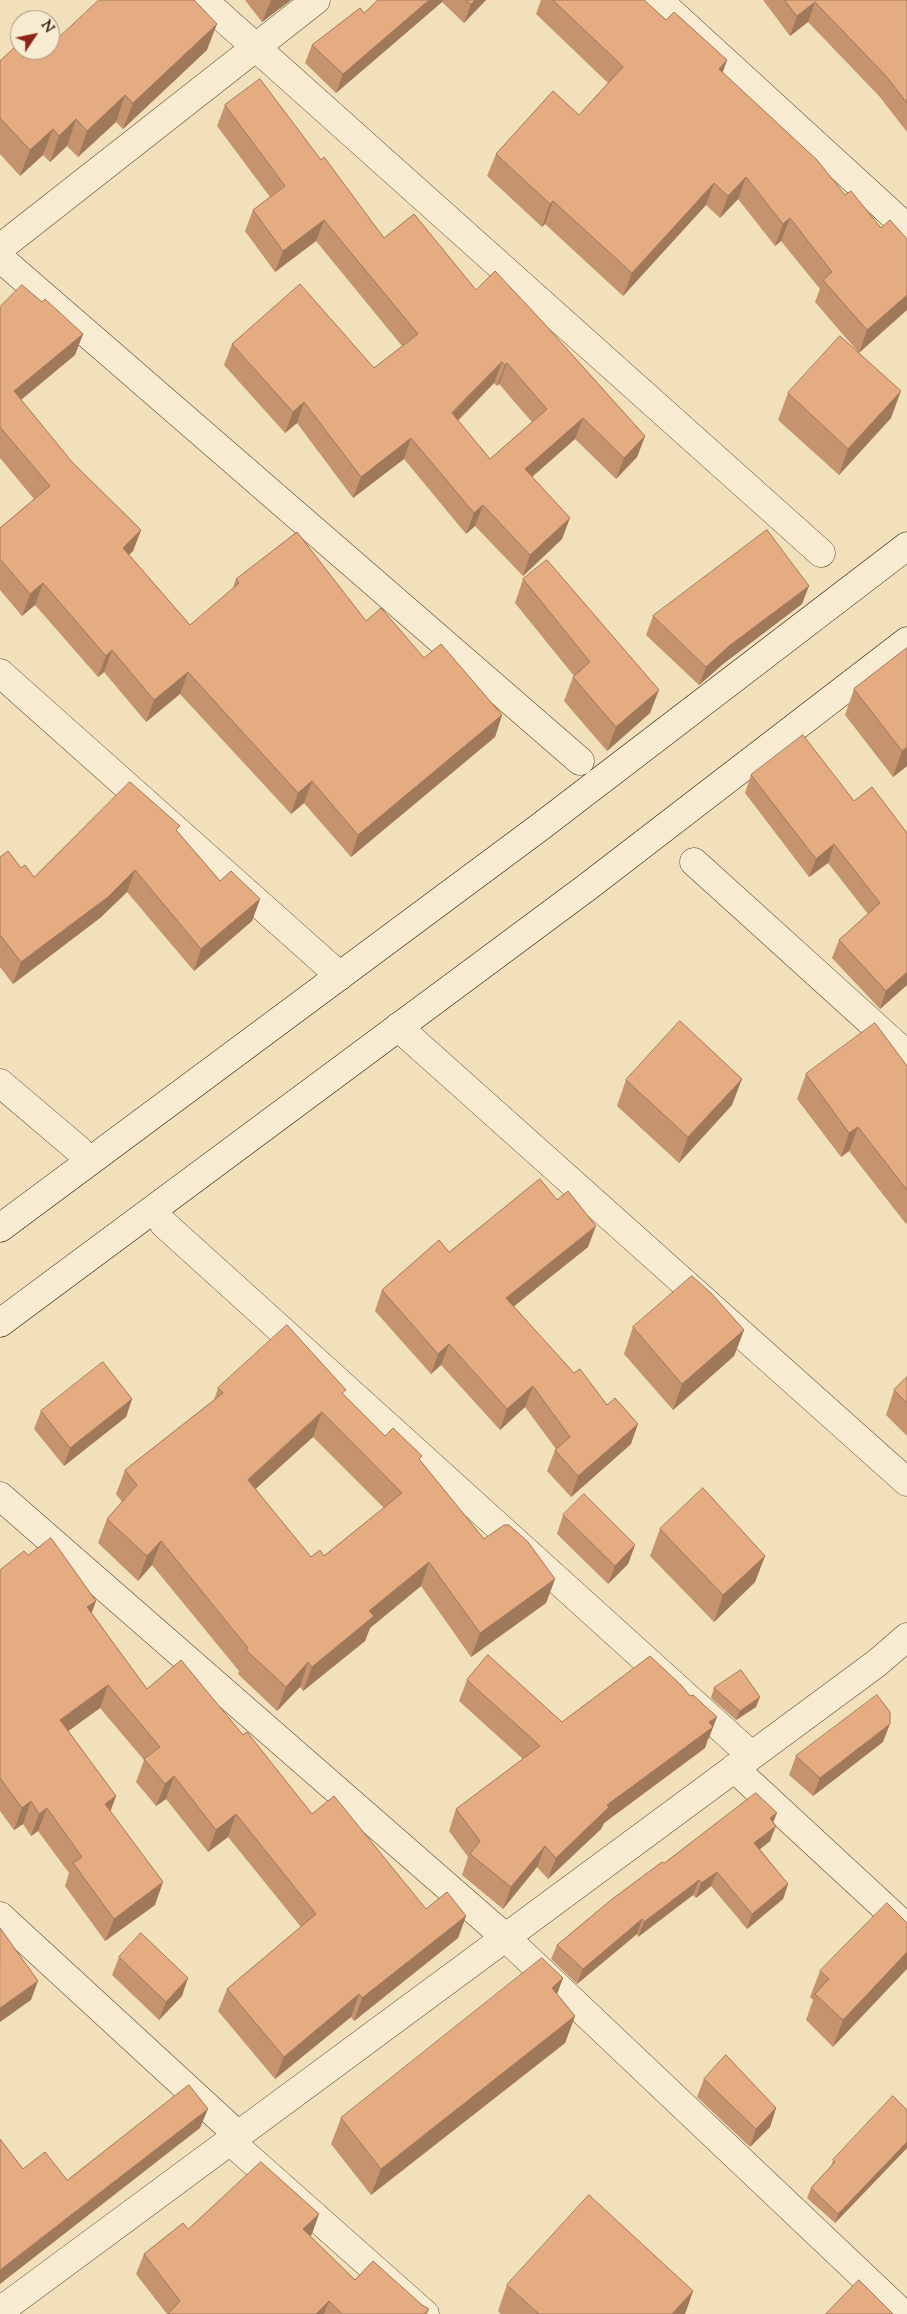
<!DOCTYPE html>
<style>
body{margin:0}
#map{position:relative;width:907px;height:2314px;overflow:hidden;background:#f2e0ba;font-family:"Sorts Mill Goudy",serif}
canvas{display:block}
.north{position:absolute;left:10px;top:10px;width:50px;height:50px;box-sizing:border-box;background:#f7ebd2;border:1px solid #a59580;border-radius:50%;rotate:56deg;font-size:14px;font-weight:700;line-height:20px;text-align:center;color:#2b1305}
.north::after{content:'';display:block;margin:auto;width:18px;height:22px;background:#8f2418;clip-path:polygon(50% 0,100% 100%,50% 72%,0 100%)}
</style>
<div id="map">
<canvas width="907" height="2314"></canvas>
<div class="north">N</div>
</div>
<script>
const ctx = document.querySelector('canvas').getContext('2d');
ctx.lineJoin = 'round';
function strokePath(path, color, width, dash) { ctx.strokeStyle = color; ctx.lineWidth = width; ctx.lineCap = dash ? 'butt' : 'round'; ctx.setLineDash(dash || []); ctx.stroke(path); }
function fillPath(path, color) { ctx.fillStyle = color; ctx.fill(path, 'evenodd'); }
const street = new Path2D(`
 M203,0L821,553
 M658,0L907,228
 M0,248L316,0
 M0,258L580,761
 M0,673L340,976
 M694,862L907,1055
 M398,1027L907,1482
 M0,1083L79,1150
 M164,1224L751,1755
 M0,1496L505,1937L903,2314
 M734,1768L907,1928
 M0,1916L238,2135
 M230,2141L425,2314
 M0,2311L877,1663L907,1637`);
const secondary = new Path2D(`
 M0,1228L540,827L907,546
 M0,1323L586,888L907,641`);
strokePath(street, '#5d4632', 29);
strokePath(secondary, '#2b1305', 29);
strokePath(street, '#f7ebd2', 28);
strokePath(secondary, '#f7ebd2', 28);
fillPath(new Path2D(`
 M245,0H291L262,22Z
 M378,0H486L464,23L442,2L336,93L305,63L312,45L364,13Z
 M541,0H644L666,20L727,60L722,73L845,195L881,228L907,239L859,353L815,302L820,289L781,241L775,246L738,199L720,218L706,205L623,296L545,224L542,227L487,176L496,154L579,115L608,83L536,14Z
 M763,0H907V132L879,96L808,22L790,36Z
 M207,50L123,129L116,122L78,157L67,146L50,162L43,155L20,176L0,154V61L44,51Z
 M225,105L321,160L384,238L476,290L645,436L637,457L616,479L575,439L532,477L562,539L523,576L475,526L466,534L404,459L353,498L297,423L285,433L224,365L232,344L374,368L402,346L316,241L275,272L245,231L253,210L270,197L217,126ZM494,383L497,386L499,384L532,422L490,459L458,421Z
 M42,302L83,334L75,355L21,400L72,462L141,530L133,551L129,555L190,625L232,590L236,579L366,621L424,658L502,715L495,737L351,857L304,803L291,814L180,694L146,722L104,672L98,677L35,605L22,616L0,590V528L34,499L0,458V307Z
 M788,393L891,418L839,475L778,420Z
 M523,579L650,713L607,751L564,701L573,677L574,676L515,603Z
 M802,604L723,664L699,685L646,635L653,616Z
 M907,648V766L893,777L845,715L854,689Z
 M751,775L854,801L907,833V985L880,1009L832,958L839,940L868,914L828,863L809,877L745,793Z
 M178,832L220,881L260,899L252,921L194,971L127,892L100,918L13,984L0,967V857L21,868L34,877Z
 M907,1066V1223L906,1224L849,1151L841,1157L797,1099L806,1074Z
 M626,1080L732,1105L679,1163L617,1106Z
 M588,1247L514,1306L631,1444L571,1497L547,1471L555,1450L556,1449L525,1407L500,1430L441,1365L431,1374L375,1311L382,1290L449,1252Z
 M633,1327L744,1330L734,1356L673,1410L624,1354Z
 M907,1377V1436L886,1415L894,1390Z
 M218,1388L344,1395L385,1436L420,1461L484,1539L555,1579L546,1603L471,1657L421,1586L370,1628L365,1641L303,1691L300,1687L277,1711L238,1674L239,1671L152,1565L138,1581L98,1543L107,1519L122,1502L116,1494L125,1470L214,1400ZM313,1437L384,1508L324,1556L311,1557L255,1489Z
 M132,1399L126,1417L64,1466L34,1429L41,1411Z
 M563,1515L635,1545L628,1564L608,1584L557,1534Z
 M660,1529L765,1556L755,1582L714,1622L650,1556Z
 M28,1555L96,1601L91,1612L147,1689L243,1735L312,1814L426,1909L466,1916L458,1938L354,2021L351,2017L275,2079L218,2011L227,1989L301,1927L228,1837L208,1852L166,1799L156,1806L136,1782L144,1760L100,1708L68,1731L116,1796L110,1811L155,1905L105,1941L65,1886L69,1873L38,1831L31,1836L23,1824L14,1830L0,1811V1570Z
 M467,1680L562,1722L709,1738L708,1739L705,1748L604,1823L601,1829L548,1879L537,1867L503,1909L462,1875L468,1857L449,1831L456,1809L523,1759L459,1701Z
 M714,1688L756,1707L736,1720L711,1698Z
 M883,1742L813,1796L789,1775L796,1756Z
 M773,1823L770,1841L760,1849L788,1884L783,1899L747,1929L711,1886L696,1898L693,1895L638,1937L637,1934L577,1984L551,1959L557,1945L664,1863Z
 M907,1923L833,2047L806,2020L813,2000L810,1997L820,1971Z
 M119,1957L182,1996L159,2020L112,1975Z
 M563,1978L557,1994L575,2016L565,2043L371,2195L331,2144L341,2118Z
 M704,2079L776,2108L770,2127L750,2147L697,2097Z
 M907,2110V2148L835,2223L807,2198L811,2188L831,2167L833,2160Z
 M188,2229L312,2234L310,2236L355,2280L422,2305L429,2309L427,2314H167L136,2274L144,2254Z
 M507,2285L693,2291L685,2314H501L498,2311Z`), '#c5946f');
fillPath(new Path2D(`
 M271,0H291L262,22Z
 M429,0H443L442,2L336,93L343,74Z
 M475,0H486L464,23L471,4Z
 M815,2L808,22L790,36L797,16Z
 M217,24L207,50L123,129L133,103Z
 M727,60L719,83V69Z
 M125,95L116,122L78,157L87,131Z
 M76,119L67,146L50,162L59,136Z
 M53,129L43,155L20,176L30,150Z
 M746,177L738,199L720,218L728,196Z
 M714,183L706,205L623,296L632,273Z
 M553,201L545,224L542,227L550,204Z
 M790,218L781,241L775,246L783,224Z
 M324,220L316,241L275,272L283,251Z
 M907,295V310L859,353L867,330Z
 M83,334L75,355L6,412L14,391Z
 M502,362L494,383L444,434L452,413Z
 M507,363L499,384L497,386L505,365Z
 M901,391L891,418L839,475L848,449Z
 M304,402L297,423L285,433L293,412Z
 M583,418L575,439L517,490L525,469Z
 M645,436L637,457L616,479L624,458Z
 M411,438L404,459L353,498L361,477Z
 M483,505L475,526L466,534L474,513Z
 M570,518L562,539L523,576L530,555Z
 M141,530L133,551L115,569L123,548Z
 M43,583L35,605L22,616L30,594Z
 M809,586L802,604L723,664L699,685L706,667L729,646Z
 M112,650L104,672L98,677L106,656Z
 M188,672L180,694L146,722L154,700Z
 M659,690L650,713L607,751L616,727Z
 M502,715L495,737L351,857L358,835Z
 M907,747V766L893,777L902,751Z
 M312,781L304,803L291,814L298,793Z
 M834,844L828,863L809,877L816,859Z
 M135,870L127,892L100,918L13,984L21,962Z
 M260,899L252,921L194,971L201,949Z
 M907,972V985L880,1009L886,991Z
 M742,1079L732,1105L679,1163L688,1137Z
 M858,1127L849,1151L841,1157L849,1133Z
 M596,1226L588,1247L498,1319L506,1298Z
 M744,1330L734,1356L673,1410L682,1384Z
 M449,1344L441,1365L431,1374L438,1354Z
 M533,1386L525,1407L500,1430L507,1409Z
 M132,1399L126,1417L64,1466L70,1448Z
 M322,1412L313,1437L239,1504L248,1480Z
 M638,1424L631,1444L571,1497L578,1476Z
 M161,1541L152,1565L138,1581L147,1556Z
 M635,1545L628,1564L608,1584L615,1566Z
 M765,1556L755,1582L714,1622L723,1595Z
 M429,1562L421,1586L370,1628L365,1641L303,1691L312,1667L369,1611Z
 M555,1579L546,1603L471,1657L480,1633Z
 M96,1601L88,1623L87,1607Z
 M308,1662L300,1687L277,1711L286,1687Z
 M108,1685L100,1708L52,1743L60,1720Z
 M760,1697L756,1707L736,1720L740,1711Z
 M717,1717L709,1738L708,1739L705,1748L604,1823L601,1829L548,1879L556,1858L607,1805L709,1722Z
 M890,1724L883,1742L813,1796L820,1778Z
 M174,1776L166,1799L156,1806L165,1784Z
 M116,1796L108,1818L105,1804Z
 M31,1801L23,1824L14,1830L22,1808Z
 M47,1808L38,1831L31,1836L39,1814Z
 M777,1813L771,1828L770,1818Z
 M236,1814L228,1837L208,1852L216,1830Z
 M776,1826L770,1841L749,1858L754,1843Z
 M545,1846L537,1867L503,1909L511,1887Z
 M717,1872L711,1886L696,1898L701,1883Z
 M699,1880L693,1895L638,1937L644,1922Z
 M163,1882L155,1905L105,1941L114,1919Z
 M788,1884L783,1899L747,1929L752,1914Z
 M466,1916L458,1938L354,2021L362,1998Z
 M642,1919L637,1934L577,1984L583,1969Z
 M907,1952V1969L833,2047L843,2020Z
 M188,1978L182,1996L159,2020L166,2002Z
 M563,1978L553,2004L552,1988Z
 M38,1981L31,2000L0,2022V2008Z
 M359,1994L351,2017L275,2079L284,2057Z
 M575,2016L565,2043L371,2195L381,2169Z
 M776,2108L770,2127L750,2147L756,2129Z
 M208,2109L200,2128L0,2284V2270Z
 M907,2142V2148L835,2223L838,2214Z
 M319,2214L312,2234L295,2250L303,2229Z
 M693,2291L685,2314H672Z
 M329,2301L324,2314H316Z`), '#a0785a');
const building = new Path2D(`
 M99,0H194L217,24L133,103L125,95L87,131L76,119L59,136L53,129L30,150L0,118V61L20,42V50H42L44,51L45,50H50V46Z
 M378,0H429L343,74L312,45L360,8L364,13Z
 M466,0H475L471,4Z
 M553,0H644L666,20L674,12L727,60L719,69L817,160L845,195L851,191L881,228L890,220L907,239V295L867,330L823,280L832,272L790,218L783,224L746,177L728,196L714,183L632,273L553,201L550,204L496,154L553,91L579,115L623,67Z
 M785,0H907V103L886,76L815,2L797,16Z
 M260,79L321,160L324,157L384,238L414,214L476,290L495,271L540,319L645,436L624,458L583,418L525,469L570,518L530,555L483,505L474,513L411,438L361,477L304,402L293,412L232,344L300,284L374,368L418,334L324,220L283,251L253,210L285,186L225,105ZM502,362L505,365L507,363L547,409L490,459L452,413Z
 M22,285L42,302L45,299L83,334L14,391L72,462L141,530L123,548L190,625L239,583L236,579L297,532L366,621L381,608L424,658L441,644L502,715L358,835L312,781L298,793L188,672L154,700L112,650L106,656L43,583L30,594L0,559V528L50,486L0,427V307Z
 M840,336L901,391L848,449L788,393Z
 M767,530L809,586L729,646L706,667L653,616Z
 M547,560L659,690L616,727L573,677L590,662L523,579Z
 M907,648V747L902,751L854,689Z
 M803,735L854,801L872,787L907,833V972L886,991L839,940L880,903L834,844L816,859L751,775Z
 M130,782L180,826L176,830L220,881L231,871L260,899L201,949L135,870L108,897L21,962L0,935V857L8,851L21,868L25,865L34,877Z
 M680,1021L742,1079L688,1137L626,1080Z
 M875,1023L907,1066V1190L858,1127L849,1133L806,1074Z
 M540,1179L557,1200L568,1191L596,1226L506,1298L574,1373L580,1369L607,1405L615,1398L638,1424L578,1476L555,1450L570,1437L533,1386L507,1409L449,1344L438,1354L382,1290L439,1240L449,1252Z
 M692,1276L712,1294L744,1330L682,1384L633,1327Z
 M287,1325L346,1390L342,1393L385,1436L393,1428L422,1456L419,1459L484,1539L504,1525H509L528,1542L555,1579L480,1633L429,1562L369,1611L374,1616L312,1667L308,1662L286,1687L246,1650L248,1648L161,1541L147,1556L107,1519L137,1485L125,1470L223,1393L218,1388ZM322,1412L402,1493L324,1556L320,1550L311,1557L248,1480Z
 M103,1362L132,1399L70,1448L41,1411Z
 M907,1377V1403L894,1390Z
 M703,1488L765,1556L723,1595L660,1529Z
 M584,1494L635,1545L615,1566L563,1515Z
 M51,1538L96,1601L87,1607L147,1689L181,1660L243,1735L247,1732L312,1814L334,1796L426,1909L447,1892L466,1916L362,1998L359,1994L284,2057L227,1989L316,1914L236,1814L216,1830L174,1776L165,1784L144,1759L160,1747L108,1685L60,1720L116,1796L105,1804L163,1882L114,1919L73,1863L82,1857L47,1808L39,1814L31,1801L22,1808L0,1778V1570L24,1551L28,1555Z
 M488,1655L562,1722L650,1656L681,1685L690,1696L693,1695L717,1717L709,1722L713,1727L607,1805L609,1807L556,1858L545,1846L511,1887L470,1854L480,1841L456,1809L540,1746L467,1680Z
 M741,1670L760,1697L740,1711L714,1688Z
 M877,1695L890,1712V1724L820,1778L796,1756Z
 M756,1793L777,1813L770,1818L776,1826L754,1843L788,1884L752,1914L717,1872L701,1883L699,1880L644,1922L642,1919L583,1969L557,1945L611,1900L662,1862L664,1863Z
 M887,1903L907,1923V1952L843,2020L815,1994L829,1979L820,1971Z
 M0,1928L38,1981L0,2008Z
 M141,1933L188,1978L166,2002L119,1957Z
 M542,1958L563,1978L552,1988L575,2016L381,2169L341,2118Z
 M726,2055L776,2108L756,2129L704,2079Z
 M189,2085L208,2109L0,2270V2139L23,2169L45,2152L67,2180Z
 M893,2096L907,2110V2142L838,2214L811,2188L835,2162L833,2160Z
 M261,2162L319,2214L303,2229L355,2280L373,2261L422,2305L429,2309L424,2314H342L329,2301L316,2314H168L180,2301L144,2254L183,2223L188,2229Z
 M589,2195L693,2291L672,2314H539L507,2285Z
 M859,2280L893,2314H826Z`);
fillPath(building, '#e5ac81');
strokePath(building, '#a0785a', 1);
</script>
